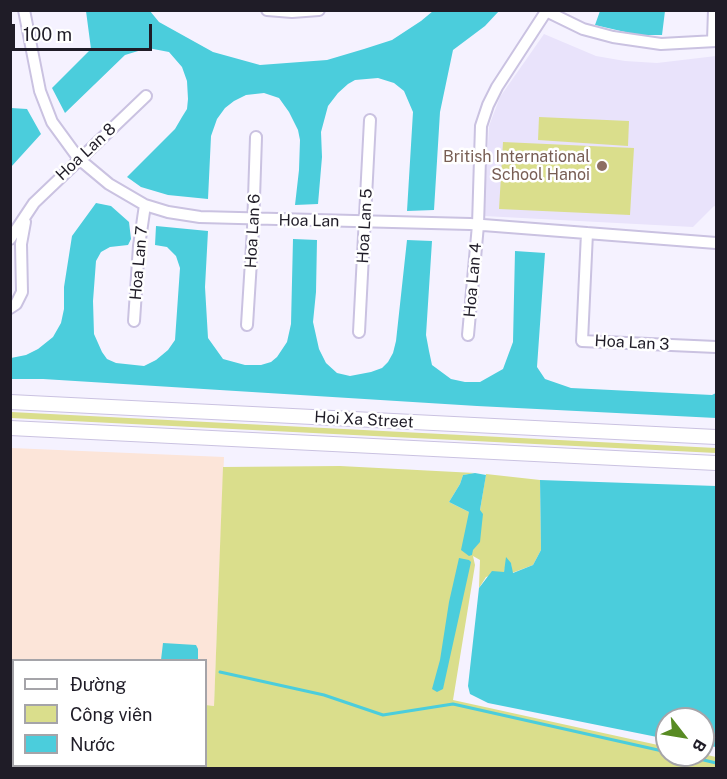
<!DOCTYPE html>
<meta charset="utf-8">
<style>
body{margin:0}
#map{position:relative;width:727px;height:779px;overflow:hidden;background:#f5f2ff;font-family:"Public Sans",sans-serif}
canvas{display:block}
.frame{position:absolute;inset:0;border:12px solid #1f1c27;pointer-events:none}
.legend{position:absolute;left:12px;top:659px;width:195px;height:108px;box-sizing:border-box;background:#fff;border:2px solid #a5a4a9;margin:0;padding:8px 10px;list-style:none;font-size:18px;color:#1f1c27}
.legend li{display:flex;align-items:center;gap:12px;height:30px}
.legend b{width:30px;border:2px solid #a5a4a9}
.north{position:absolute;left:655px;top:707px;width:60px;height:60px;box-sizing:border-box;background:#fff;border:2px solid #a5a4a9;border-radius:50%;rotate:121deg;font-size:16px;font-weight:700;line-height:24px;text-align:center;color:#1f1c27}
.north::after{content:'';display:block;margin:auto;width:21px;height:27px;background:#588b23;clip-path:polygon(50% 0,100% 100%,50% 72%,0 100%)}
.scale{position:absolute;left:12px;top:24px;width:140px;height:27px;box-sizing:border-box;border:3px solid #1f1c27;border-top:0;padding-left:8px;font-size:18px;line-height:21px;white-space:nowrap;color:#1f1c27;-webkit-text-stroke:4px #fff;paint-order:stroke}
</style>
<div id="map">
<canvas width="727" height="779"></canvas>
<div class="frame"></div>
<ul class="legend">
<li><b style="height:8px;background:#fff"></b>Đường</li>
<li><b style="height:16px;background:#dade8c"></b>Công viên</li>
<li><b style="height:16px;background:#4bcddc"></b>Nước</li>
</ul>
<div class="north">B</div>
<div class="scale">100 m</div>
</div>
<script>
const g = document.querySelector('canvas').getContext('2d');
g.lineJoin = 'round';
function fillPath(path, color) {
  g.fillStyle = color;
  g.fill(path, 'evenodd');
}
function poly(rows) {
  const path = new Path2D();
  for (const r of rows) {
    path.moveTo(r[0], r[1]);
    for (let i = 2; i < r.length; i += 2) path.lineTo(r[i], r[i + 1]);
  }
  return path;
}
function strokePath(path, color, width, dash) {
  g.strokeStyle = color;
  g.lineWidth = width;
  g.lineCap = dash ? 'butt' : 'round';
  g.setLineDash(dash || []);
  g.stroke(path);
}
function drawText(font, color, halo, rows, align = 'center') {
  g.font = font + ' "Public Sans",sans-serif';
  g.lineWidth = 5;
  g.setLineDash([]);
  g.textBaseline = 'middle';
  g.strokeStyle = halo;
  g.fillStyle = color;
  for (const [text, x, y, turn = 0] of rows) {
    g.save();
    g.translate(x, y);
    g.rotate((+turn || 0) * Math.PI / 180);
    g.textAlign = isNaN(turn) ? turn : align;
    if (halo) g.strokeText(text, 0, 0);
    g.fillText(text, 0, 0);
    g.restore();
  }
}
fillPath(poly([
 [544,34,596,56,625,61,657,63,716,56,716,207,714,206,693,227,484,216,489,126,500,97]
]), '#e9e3fb');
fillPath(poly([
 [11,448,224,457,214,706,206,705,206,660,14,660,13,694,11,694]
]), '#fce5d9');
fillPath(poly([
 [539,117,629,121,628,146,538,140],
 [503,142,634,148,630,215,499,209],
 [11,412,716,448,716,453,11,418],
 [340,466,475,473,463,475,460,484,449,502,469,512,480,510,486,474,540,480,541,550,533,565,512,573,511,563,506,563,504,572,486,577,479,588,480,560,473,556,475,565,453,700,667,747,667,755,703,754,716,757,716,768,11,768,10,694,14,694,14,766,206,766,206,705,214,706,223,467]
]), '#dade8c');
fillPath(poly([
 [86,11,150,11,159,22,213,52,260,65,327,60,364,49,392,40,421,21,433,11,499,11,485,26,453,50,440,112,434,210,407,211,413,112,404,91,394,83,378,78,355,80,348,84,338,93,328,106,321,132,322,157,318,204,295,205,299,170,300,140,298,130,289,112,279,98,264,93,246,95,234,101,225,108,217,119,211,136,208,199,168,195,141,187,127,177,175,129,182,117,187,109,188,99,187,81,182,67,169,52,148,48,125,55,65,113,52,88,91,49],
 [600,11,665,11,662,35,638,35,595,25],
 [11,108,27,109,41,134,11,167],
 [96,203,111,206,129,222,131,239,128,245,110,247,101,252,96,261,93,301,94,334,102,352,107,359,116,363,144,366,156,360,168,350,175,340,180,268,176,256,167,247,155,245,156,226,208,231,205,287,208,338,223,359,245,365,261,365,271,362,277,357,287,342,291,324,293,239,317,240,316,292,313,322,319,349,326,363,337,373,350,376,371,372,382,368,388,362,393,353,396,341,407,240,432,241,426,335,429,351,432,365,451,379,465,382,480,382,503,369,513,342,515,251,545,253,537,367,545,379,571,388,712,395,716,393,716,418,477,406,43,379,11,379,11,358,26,355,38,349,53,337,61,323,64,309,64,287,72,236],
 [475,473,486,475,480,510,483,514,482,523,480,542,473,550,472,555,469,556,461,550,469,512,449,502,460,484,463,475],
 [540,480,716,486,716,747,703,745,703,719,667,719,667,739,488,703,470,694,468,686,479,588,492,571,504,572,506,557,511,563,513,573,533,565,541,550],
 [459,558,469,560,471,562,443,689,437,692,432,689,440,660,449,602],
 [163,643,196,645,198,649,198,660,161,660]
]), '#4bcddc');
strokePath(poly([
 [220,672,324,695,383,715,453,704,667,752],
 [683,755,716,763]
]), '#4bcddc', 3);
const street = poly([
 [24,10,40,91,52,122,79,159,109,184,145,205,168,212,200,217,470,224,716,243],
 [267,10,292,12,319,10],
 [544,10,583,29,613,37,661,44,716,41],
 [713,41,714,10],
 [587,233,582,341,716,347],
 [10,239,34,203,146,96],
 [10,308,16,304,22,292,21,244,25,222],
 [134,321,139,246,145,205],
 [247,325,253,229,256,137],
 [359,332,370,120],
 [468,335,478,225,481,126,488,105,497,87,547,10]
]);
const secondary = poly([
 [10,402,716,437],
 [10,428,716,463]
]);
strokePath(street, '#cac2e1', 14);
strokePath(secondary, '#cac2e1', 16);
strokePath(street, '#fff', 10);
strokePath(secondary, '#fff', 14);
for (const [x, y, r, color] of [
 [602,166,6,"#8d6e63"]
]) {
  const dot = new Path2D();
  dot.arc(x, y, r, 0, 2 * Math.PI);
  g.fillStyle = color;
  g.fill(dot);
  strokePath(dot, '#fff', 2);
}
drawText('16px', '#1f1c27', '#fff', [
 ["Hoa Lan 8",86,152,-43],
 ["Hoa Lan",309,221,1],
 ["Hoa Lan 5",365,226,-87],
 ["Hoa Lan 6",253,231,-87],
 ["Hoa Lan 7",139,263,-85],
 ["Hoa Lan 4",473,280,-85],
 ["Hoa Lan 3",632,343,3],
 ["Hoi Xa Street",364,420,3]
]);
drawText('16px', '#785e54', '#fff', [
 ["British International",590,157],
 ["School Hanoi",590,175]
], 'right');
</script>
